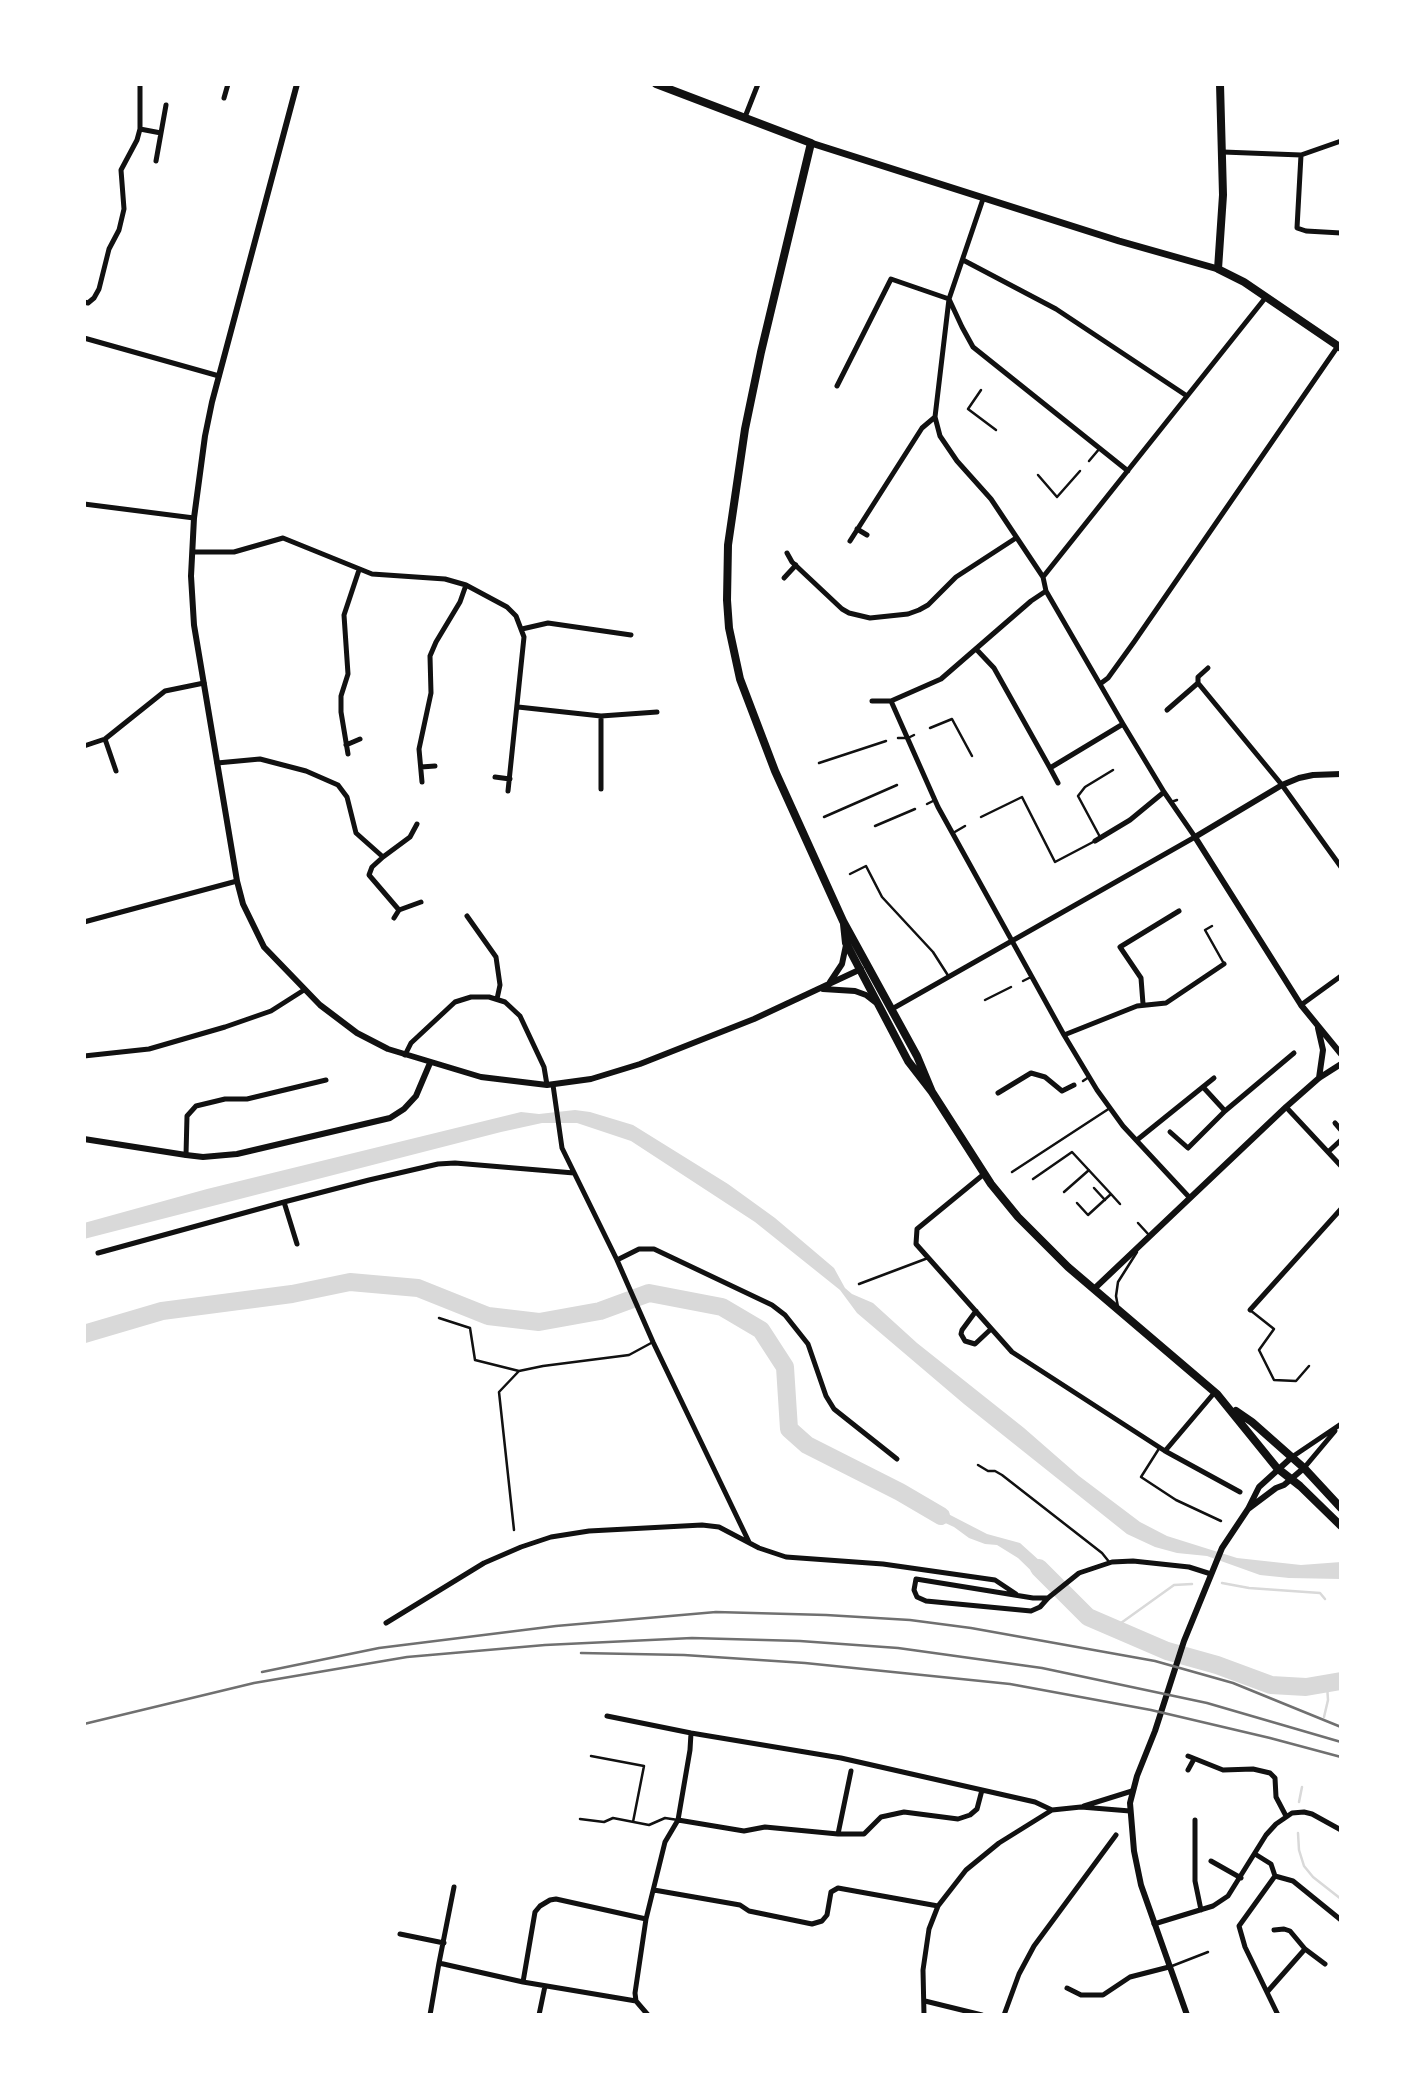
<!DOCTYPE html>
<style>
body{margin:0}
#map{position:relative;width:1425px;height:2099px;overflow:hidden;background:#fff;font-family:"Playfair Display",serif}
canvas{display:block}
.frame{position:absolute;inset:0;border:86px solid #fff;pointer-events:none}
</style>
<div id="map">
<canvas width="1425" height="2099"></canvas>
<div class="frame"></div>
</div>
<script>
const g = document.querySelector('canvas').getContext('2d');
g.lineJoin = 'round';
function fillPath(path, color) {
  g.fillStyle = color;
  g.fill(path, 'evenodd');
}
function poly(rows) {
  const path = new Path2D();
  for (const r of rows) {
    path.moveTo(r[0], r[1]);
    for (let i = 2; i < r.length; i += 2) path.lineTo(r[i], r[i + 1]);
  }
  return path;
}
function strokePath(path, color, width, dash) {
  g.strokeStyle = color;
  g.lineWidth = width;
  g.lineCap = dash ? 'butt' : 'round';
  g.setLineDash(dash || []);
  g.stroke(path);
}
fillPath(poly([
 [575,1110,590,1112,633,1125,728,1184,775,1218,834,1268,845,1288,852,1294,873,1303,917,1343,1024,1428,1079,1476,1140,1522,1167,1536,1237,1558,1301,1565,1341,1562,1341,1579,1289,1578,1260,1575,1207,1556,1177,1553,1155,1547,1127,1534,964,1404,857,1313,840,1290,755,1222,631,1141,577,1123,542,1123,501,1132,84,1239,84,1223,207,1189,521,1112,539,1114],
 [925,1502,987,1534,1020,1543,1061,1580,1050,1589,1018,1558,997,1545,985,1544,969,1538,954,1527,917,1510]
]), '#d9d9d9');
strokePath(poly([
 [1222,1583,1249,1588,1320,1593,1325,1599],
 [1114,1628,1174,1585,1192,1584],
 [1324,1717,1328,1700,1327,1685],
 [1299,1802,1302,1787],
 [1298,1833,1299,1850,1304,1866,1313,1877,1341,1899]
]), '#d9d9d9', 2.5);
strokePath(poly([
 [84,1334,162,1311,292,1294,350,1282,418,1288,488,1316,539,1322,600,1311,649,1293,722,1307,761,1330,785,1367,789,1429,807,1445,900,1492,941,1516],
 [1039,1568,1088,1617,1167,1651,1217,1665,1271,1685,1306,1687,1341,1681]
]), '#d9d9d9', 18);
strokePath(poly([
 [981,390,968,409,996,430],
 [1089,461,1100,448],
 [1038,475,1057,497,1080,471],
 [930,728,952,719,972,756],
 [898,738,908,738,914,735],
 [819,763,886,741],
 [1171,802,1177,800],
 [927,804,935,800],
 [824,817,897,785],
 [981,817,1022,797,1055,862,1095,841],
 [875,826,915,809],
 [953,833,965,826],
 [1100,837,1078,796,1085,787,1113,770],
 [850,874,866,866,882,897,933,952,949,977],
 [1212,926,1205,930,1223,962],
 [1023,981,1031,977],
 [985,1000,1011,987],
 [1083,1081,1089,1077],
 [1012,1172,1110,1108],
 [1033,1179,1072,1152,1111,1194],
 [1094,1188,1105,1200],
 [1064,1192,1089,1170],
 [1077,1203,1088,1215,1111,1194,1120,1204],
 [1138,1223,1149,1235],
 [859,1284,928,1258],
 [1118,1307,1116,1296,1118,1282,1137,1252],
 [1250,1310,1274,1329,1259,1350,1274,1380,1296,1381,1309,1366],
 [439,1318,470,1328,475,1360,519,1371],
 [1160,1447,1141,1477,1176,1500,1221,1521],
 [978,1465,988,1471,995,1471,1002,1475,1102,1553,1110,1563],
 [514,1530,499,1392,519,1371,543,1366,629,1355,653,1342],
 [591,1756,644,1766,633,1822],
 [580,1819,604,1822,613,1818,649,1825,665,1818,678,1820],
 [1172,1966,1208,1952]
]), '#111', 2.5);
strokePath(poly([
 [224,98,228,84],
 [745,117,758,84],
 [140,129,161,133],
 [1223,152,1301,155,1341,141],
 [1301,155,1297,228,1306,231,1341,233],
 [156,161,166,105],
 [963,260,1056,309,1187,396],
 [949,299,962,327,973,347,1128,471],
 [84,302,88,303,94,298,99,289,109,249,119,230,124,209,121,170,137,140,140,129,140,84],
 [84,338,219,376],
 [837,386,891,279,949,299],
 [84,504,194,518],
 [857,529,867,535],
 [850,541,922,428,935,417],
 [193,552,234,552,283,538,372,574,445,579,466,585,507,607,516,616,524,637,508,791],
 [787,553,792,562,842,609,849,613,870,618,908,614,919,610,928,605,956,577,1016,538],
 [1043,577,1266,297],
 [784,578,796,565],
 [522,629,548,623,631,635],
 [977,650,994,668,1050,768,1123,724],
 [1198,683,1198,677,1208,668],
 [1100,684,1108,678,1134,642,1338,346],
 [872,701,891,701,941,679,1031,601,1046,591],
 [891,701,938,807,1064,1035,1097,1090,1123,1126,1189,1197],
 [518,707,601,716,657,712],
 [1167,710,1198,683,1282,785,1341,867],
 [601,716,601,789],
 [105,739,116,771],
 [346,745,360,739],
 [84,746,105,739,165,691,204,683],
 [348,754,341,712,341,696,348,674,344,615,359,570],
 [217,763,260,759,306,771,338,785,347,797,356,833,383,857,372,867,369,875,399,910,394,918],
 [421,767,435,766],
 [1050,768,1058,783],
 [495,777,510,779],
 [422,782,419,749,431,693,430,656,436,642,460,602,466,585],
 [1095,841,1130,820,1164,792],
 [383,857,410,837,417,824],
 [399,910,421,902],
 [467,916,496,957,500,985,497,999],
 [84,922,237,881],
 [1143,1004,1141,978,1120,947,1179,911],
 [1301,1005,1341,976],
 [892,1009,1195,837,1164,792,1123,724,1046,591,1043,577,991,499,957,461,940,436,935,417,949,299,983,199],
 [1064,1035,1137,1006,1166,1003,1224,964],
 [405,1055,411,1043,455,1002,471,997,489,997,505,1002,520,1016,544,1067,547,1085],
 [84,1056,149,1049,225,1027,271,1011,304,990],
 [553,1085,562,1148,617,1260,653,1342,749,1542],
 [1203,1087,1225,1111],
 [998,1093,1031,1073,1045,1077,1062,1091,1074,1085],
 [1286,1107,1341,1166],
 [1335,1123,1341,1130],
 [1170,1132,1188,1148,1225,1111,1294,1053],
 [1137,1140,1214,1078],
 [1328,1152,1341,1140],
 [186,1155,187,1116,196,1106,225,1099,247,1099,326,1080],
 [984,1174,917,1229,916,1244,1012,1352,1165,1451,1240,1492],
 [297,1244,284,1202,369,1180,438,1164,455,1163,574,1173],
 [98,1253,284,1202],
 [617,1260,639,1249,654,1249,772,1305,785,1315,808,1344,826,1396,834,1409,897,1459],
 [1250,1310,1341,1209],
 [976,1311,962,1330,961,1334,965,1341,975,1344,991,1329],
 [1165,1451,1215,1392],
 [1292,1457,1341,1424],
 [1304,1468,1335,1431],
 [1048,1598,1033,1598,916,1579,914,1590,917,1597,926,1601,1031,1611,1040,1607,1048,1598,1079,1573,1112,1562,1133,1561,1189,1567,1211,1574],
 [386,1623,484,1563,521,1547,551,1537,589,1531,702,1525,719,1527,759,1548,786,1557,883,1564,995,1580,1016,1594],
 [607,1716,691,1733,841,1758,1035,1802,1052,1810],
 [1188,1756,1223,1770,1253,1769,1270,1773,1275,1778,1276,1797,1286,1816],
 [1188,1770,1194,1759],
 [1084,1806,1132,1791],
 [678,1820,744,1831,765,1827,838,1834,864,1834,881,1817,904,1812,958,1819,970,1815,977,1809,982,1790],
 [1195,1820,1195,1881,1201,1910],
 [838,1834,851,1771],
 [1255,1854,1271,1864,1275,1876,1239,1926,1245,1947,1278,2015],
 [1211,1861,1241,1878],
 [1275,1876,1293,1881,1341,1920],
 [654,1890,740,1905,749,1911,812,1924,822,1921,827,1915,831,1892,838,1888,938,1906],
 [1154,1924,1213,1906,1228,1896,1266,1835,1276,1824,1292,1813,1304,1812,1312,1814,1341,1830],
 [1274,1930,1284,1929,1290,1931,1305,1949,1325,1964],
 [400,1934,444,1943],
 [439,1963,454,1887],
 [523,1982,535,1912,540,1906,550,1900,556,1899,646,1919],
 [1067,1988,1081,1995,1103,1995,1130,1977,1169,1967],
 [1268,1991,1305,1949],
 [925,2001,982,2015],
 [430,2015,439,1963,523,1982,636,2001],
 [539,2015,545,1986],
 [648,2015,636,2001,635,1993,646,1919,665,1842,678,1820,690,1750,691,1733],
 [924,2015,923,1970,929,1929,938,1906,966,1870,999,1843,1052,1810,1081,1807,1130,1811],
 [1004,2015,1019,1974,1034,1946,1116,1835]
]), '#111', 5);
strokePath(poly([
 [297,84,212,402,205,436,194,518,191,576,194,625,237,881,243,904,264,947,320,1005,357,1033,388,1049,481,1077,547,1085,591,1079,640,1064,754,1019,861,969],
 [1341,774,1313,775,1299,778,1282,785,1195,837,1301,1005,1341,1054],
 [830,982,842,964,846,945],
 [823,989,855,991,866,995,875,1002],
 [1318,1028,1323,1050,1319,1078],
 [84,1139,186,1155,203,1157,237,1154,390,1118,404,1109,416,1096,430,1063],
 [1094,1289,1286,1107,1319,1078,1341,1064],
 [1248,1509,1276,1488,1284,1485,1304,1468],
 [1187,2015,1141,1885,1134,1851,1130,1803,1137,1776,1155,1731,1184,1641,1222,1548,1248,1509,1259,1487,1292,1457]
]), '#111', 6);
strokePath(poly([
 [811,143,1119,241,1218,269]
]), '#111', 7);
strokePath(poly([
 [656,84,811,143,761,352,745,429,728,545,727,600,729,628,740,679,775,771,843,921,917,1056,932,1092],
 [1220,84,1223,195,1218,269,1244,282,1341,348],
 [844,924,846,943,908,1061,932,1092,991,1184,1018,1217,1068,1267,1217,1394,1277,1468,1300,1486,1341,1526],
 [1236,1411,1252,1422,1304,1468,1341,1508]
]), '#111', 8);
strokePath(poly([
 [581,1653,684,1655,805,1663,1010,1684,1151,1710,1270,1738,1341,1757],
 [262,1672,379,1648,556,1626,716,1612,826,1615,910,1620,971,1628,1155,1661,1233,1683,1341,1727],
 [84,1724,254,1683,407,1657,545,1645,692,1638,800,1641,898,1648,1042,1668,1207,1703,1341,1742]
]), '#707070', 2.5);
</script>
